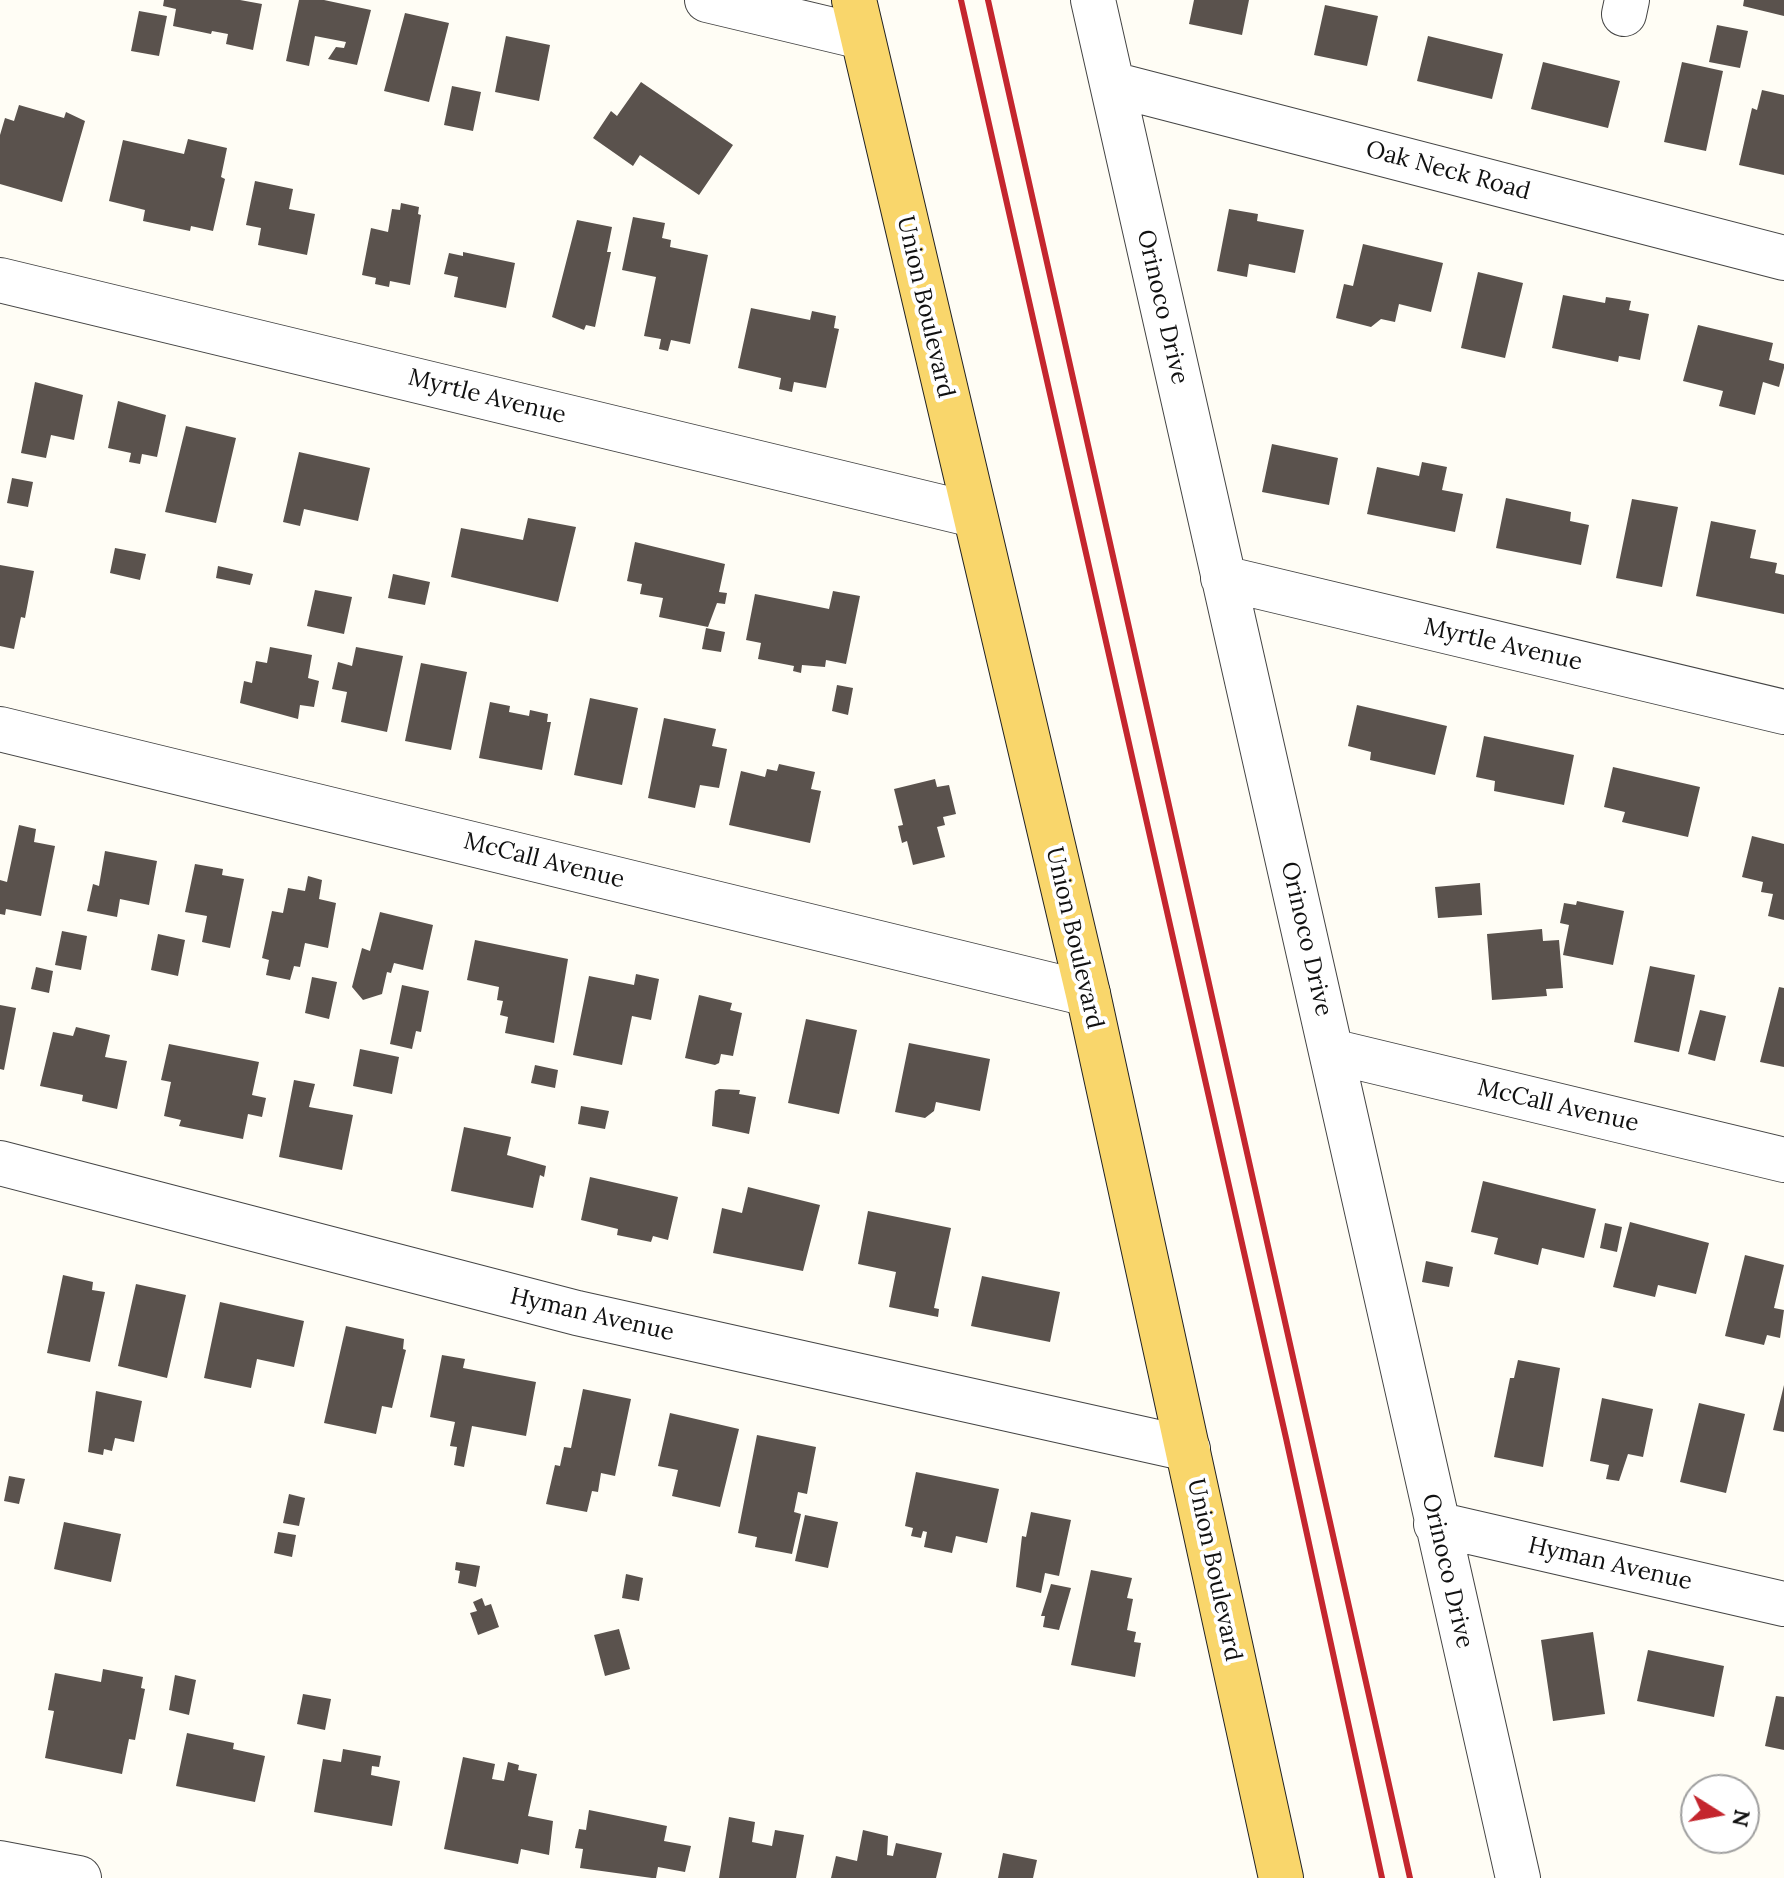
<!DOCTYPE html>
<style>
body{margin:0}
#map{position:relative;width:1784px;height:1878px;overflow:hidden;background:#fffdf5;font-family:Lora,serif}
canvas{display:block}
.north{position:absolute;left:1680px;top:1774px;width:80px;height:80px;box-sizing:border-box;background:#fff;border:2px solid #a0a0a0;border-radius:50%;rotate:101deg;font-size:22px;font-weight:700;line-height:32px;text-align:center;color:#111}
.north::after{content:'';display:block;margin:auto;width:28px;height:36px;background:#c4262e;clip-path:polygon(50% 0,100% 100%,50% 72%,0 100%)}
</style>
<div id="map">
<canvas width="1784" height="1878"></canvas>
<div class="north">N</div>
</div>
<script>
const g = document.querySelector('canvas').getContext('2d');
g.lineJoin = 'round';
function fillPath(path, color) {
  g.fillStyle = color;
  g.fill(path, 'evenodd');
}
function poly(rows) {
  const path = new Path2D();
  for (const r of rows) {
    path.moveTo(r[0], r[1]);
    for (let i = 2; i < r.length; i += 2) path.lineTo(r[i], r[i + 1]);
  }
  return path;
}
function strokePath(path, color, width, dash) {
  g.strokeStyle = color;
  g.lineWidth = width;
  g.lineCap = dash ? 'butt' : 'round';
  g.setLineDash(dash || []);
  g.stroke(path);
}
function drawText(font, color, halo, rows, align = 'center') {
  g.font = font + ' Lora,serif';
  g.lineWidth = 8;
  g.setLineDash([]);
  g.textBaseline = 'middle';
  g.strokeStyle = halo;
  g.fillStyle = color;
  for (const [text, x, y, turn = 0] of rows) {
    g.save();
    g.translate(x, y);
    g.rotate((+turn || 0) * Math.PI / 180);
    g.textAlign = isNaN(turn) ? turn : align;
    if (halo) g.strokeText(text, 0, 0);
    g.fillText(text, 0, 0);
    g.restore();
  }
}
fillPath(poly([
 [164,0,240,0,262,4,253,50,226,44,228,34,212,31,211,34,173,26,176,9,163,6],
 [299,0,324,0,371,10,357,65,328,59,336,47,344,48,346,42,315,36,309,66,286,61],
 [1194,0,1249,0,1242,35,1189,24],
 [1744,0,1784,0,1784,16,1743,6],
 [1325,5,1378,16,1367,66,1314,55],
 [139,11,167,16,159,56,131,51],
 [405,13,449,23,429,102,384,91],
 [1717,25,1748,31,1740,68,1709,62],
 [506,36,550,45,539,101,495,92],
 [1428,36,1503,54,1492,99,1417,81],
 [1543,62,1620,81,1608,128,1531,109],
 [1682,62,1723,71,1706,151,1664,142],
 [641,82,733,145,699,195,640,155,633,166,593,138,611,111,617,116],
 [452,86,481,92,473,131,444,125],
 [1762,90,1784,95,1784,175,1739,165,1752,108,1757,110],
 [19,105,64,118,66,112,85,121,62,202,0,184,0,135,5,118,14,121],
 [188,139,227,148,221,177,225,179,213,231,191,226,190,231,143,221,145,210,109,201,123,140,184,154],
 [255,181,293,189,289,209,315,214,307,255,258,245,261,228,246,225],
 [401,203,419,207,418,214,421,215,410,285,390,281,389,287,375,284,376,278,362,275,371,228,388,232,392,209,400,210],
 [1229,209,1258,214,1257,221,1304,230,1295,273,1249,264,1247,277,1217,271],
 [633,217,665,223,662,238,671,240,670,247,708,255,690,344,671,340,668,351,659,349,661,339,644,336,656,277,622,270],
 [577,220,612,227,607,252,611,252,595,327,586,325,584,330,552,317],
 [1363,244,1443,263,1431,312,1399,304,1395,322,1381,319,1371,327,1336,318,1344,284,1353,286],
 [463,252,515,263,506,308,454,297,458,277,444,274,449,253,463,256],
 [1478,272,1523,283,1505,358,1461,348],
 [1563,295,1605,303,1606,297,1631,301,1629,310,1649,314,1640,360,1619,356,1618,362,1552,348],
 [751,308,810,320,812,311,836,316,834,328,839,329,826,388,794,382,792,392,779,389,781,378,738,368],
 [1698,325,1773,343,1769,360,1784,364,1784,368,1779,387,1763,382,1755,415,1719,406,1723,391,1683,381],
 [35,382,83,395,74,440,51,435,46,458,21,453],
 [118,401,166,415,157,457,142,454,140,464,129,462,131,453,108,448],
 [186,426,236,438,216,523,165,512],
 [1272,444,1338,458,1329,505,1262,492],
 [299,452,370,468,358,521,304,509,300,526,283,522],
 [1422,462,1447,467,1442,490,1463,494,1455,532,1367,514,1377,467,1419,476],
 [12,478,33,482,28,507,7,503],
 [1506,498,1571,512,1570,521,1589,525,1581,565,1496,548],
 [1632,499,1678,507,1662,587,1616,578],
 [528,518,576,527,558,602,451,577,461,528,523,540],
 [1711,521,1756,530,1750,558,1777,563,1775,573,1784,575,1784,614,1696,596],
 [635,542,725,564,719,592,727,593,725,604,717,603,708,627,659,617,663,598,640,594,642,584,627,581],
 [115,548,146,554,140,580,110,573],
 [0,565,34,571,25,618,21,617,14,649,0,646],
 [218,566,253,574,250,585,216,578],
 [393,574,430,582,425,605,388,598],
 [315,590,352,597,344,634,307,626],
 [833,591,860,596,846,664,826,660,825,667,802,665,801,673,793,671,794,666,758,659,761,643,746,640,755,594,829,609],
 [706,628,725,632,721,652,702,649],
 [270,647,312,655,308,678,319,681,314,707,300,705,298,719,240,703,244,681,252,683,256,661,267,663],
 [356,647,403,656,387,732,341,722,347,692,332,689,338,662,352,666],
 [421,663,467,672,451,750,405,741],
 [837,685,853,688,848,715,832,711],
 [590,698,638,708,622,785,574,775],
 [490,702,510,706,509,712,529,716,530,710,548,714,547,722,551,722,542,770,479,758],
 [1357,705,1447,726,1435,775,1370,760,1371,752,1348,746],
 [664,718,716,729,712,746,727,749,719,788,700,785,695,808,648,798],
 [1484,736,1574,755,1564,805,1494,791,1495,781,1476,777],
 [779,764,815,772,811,789,821,791,810,843,729,825,741,771,765,777,767,769,777,771],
 [1613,767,1700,787,1688,837,1622,822,1625,812,1604,807],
 [935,779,937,787,949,785,956,814,943,817,945,825,937,827,945,857,913,865,907,841,902,843,898,826,903,825,894,789],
 [19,825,36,829,34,842,55,846,41,916,6,909,5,915,0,914,0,880,7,882],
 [1752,836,1784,844,1784,920,1768,916,1773,894,1761,892,1763,882,1742,877],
 [105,851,157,861,149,905,120,899,117,917,87,911,93,884,99,886],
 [195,864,223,869,222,875,244,879,230,948,202,942,207,916,185,912],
 [308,876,322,880,319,899,336,903,328,948,305,943,300,967,294,966,290,980,266,975,269,960,262,958,272,911,283,913,288,888,305,891],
 [1480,883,1482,915,1438,918,1435,887],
 [1577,901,1624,911,1613,965,1563,955,1569,925,1560,923,1564,903,1576,905],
 [380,912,433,925,423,970,394,963,391,973,387,972,382,994,363,1000,352,987,362,948,370,951],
 [1542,929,1543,941,1559,940,1563,988,1546,989,1547,996,1492,1000,1487,934],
 [62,931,87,936,81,970,55,965],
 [158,934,185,940,178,976,151,970],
 [475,940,568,959,554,1043,505,1033,508,1017,500,1015,503,1001,497,1000,499,987,467,980],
 [1650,966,1695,975,1679,1052,1634,1042],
 [36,967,53,971,49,993,31,989],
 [636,974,659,979,651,1020,632,1016,622,1065,573,1055,589,976,634,985],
 [312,977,337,982,329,1019,305,1013],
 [402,985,429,991,421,1032,416,1031,412,1049,390,1044],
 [1779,987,1784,988,1784,1067,1760,1062],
 [699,995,732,1003,730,1010,742,1013,733,1056,721,1054,719,1063,715,1065,685,1058],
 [0,1005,16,1008,4,1070,0,1069],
 [1700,1010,1726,1016,1715,1061,1688,1054],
 [806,1019,857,1030,839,1114,788,1103],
 [76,1027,110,1035,105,1057,127,1061,117,1109,82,1101,83,1095,40,1086,53,1032,73,1036],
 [909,1043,990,1059,980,1111,936,1102,934,1111,925,1118,895,1112],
 [169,1044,259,1062,252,1095,266,1098,262,1117,248,1114,243,1139,179,1126,181,1120,164,1116,171,1082,161,1080],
 [360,1049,399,1057,392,1094,353,1086],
 [535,1065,558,1070,555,1088,531,1083],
 [294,1080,315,1084,309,1107,353,1115,342,1170,279,1157],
 [719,1089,740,1090,739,1094,756,1097,749,1134,712,1126,715,1091],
 [581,1106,609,1111,605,1129,578,1124],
 [464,1127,511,1137,507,1155,546,1166,544,1177,540,1175,533,1208,451,1191],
 [590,1177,678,1197,668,1240,653,1236,651,1242,617,1235,618,1229,581,1220],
 [1483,1181,1596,1209,1584,1258,1542,1248,1538,1265,1494,1254,1498,1238,1471,1232],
 [748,1187,820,1205,803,1271,713,1253,722,1208,742,1213],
 [868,1211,951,1228,934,1308,939,1309,938,1317,889,1307,896,1272,858,1264],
 [1630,1222,1709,1243,1696,1294,1658,1285,1655,1297,1613,1287],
 [1605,1223,1622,1227,1617,1252,1600,1248],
 [1745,1255,1784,1265,1774,1308,1784,1310,1780,1338,1767,1335,1764,1345,1725,1336],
 [1426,1261,1453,1267,1449,1287,1422,1282],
 [63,1275,93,1282,92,1290,105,1292,90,1362,47,1353],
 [982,1276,1060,1292,1050,1342,971,1326],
 [136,1284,186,1295,167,1378,118,1366],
 [220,1302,304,1321,294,1367,257,1359,251,1388,204,1378],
 [346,1326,404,1339,403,1349,406,1350,392,1408,382,1406,376,1434,324,1423],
 [442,1355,465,1359,463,1368,536,1382,526,1436,472,1426,464,1467,454,1465,457,1447,450,1446,455,1422,430,1417],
 [1518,1360,1560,1368,1543,1467,1494,1457,1510,1378,1514,1378],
 [1784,1385,1784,1432,1773,1430],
 [583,1389,631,1399,615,1476,601,1473,598,1492,592,1491,587,1512,546,1504,555,1465,560,1466,564,1447,571,1448],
 [96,1391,142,1401,134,1442,115,1438,112,1451,104,1449,103,1455,88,1452],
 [1602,1398,1653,1409,1643,1457,1628,1454,1619,1481,1606,1479,1609,1465,1590,1461],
 [1699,1403,1745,1414,1726,1493,1680,1482],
 [670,1413,739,1429,720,1507,672,1496,678,1470,658,1466],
 [757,1435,816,1447,807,1494,798,1492,794,1512,801,1514,792,1554,755,1547,757,1537,738,1533],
 [916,1472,999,1489,987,1543,956,1536,952,1553,924,1547,927,1532,923,1531,921,1538,911,1536,913,1528,905,1526],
 [9,1476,25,1479,19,1504,4,1501],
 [289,1494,305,1498,299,1526,283,1523],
 [1031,1512,1071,1520,1059,1576,1045,1573,1041,1593,1016,1587,1022,1536,1026,1537],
 [805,1515,838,1522,828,1568,795,1561],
 [64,1522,121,1534,111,1582,54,1569],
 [278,1532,296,1535,292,1557,274,1553],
 [456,1562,480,1566,476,1587,458,1583,460,1571,455,1570],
 [1091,1570,1132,1578,1127,1598,1133,1599,1127,1630,1136,1632,1134,1642,1141,1643,1135,1677,1071,1665],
 [626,1574,643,1578,639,1601,622,1598],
 [1051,1584,1071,1588,1059,1630,1043,1627,1045,1616,1041,1616],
 [482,1598,485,1606,491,1604,499,1627,478,1635,470,1613,477,1611,473,1602],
 [619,1629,630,1669,605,1676,594,1635],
 [1593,1632,1605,1714,1553,1721,1541,1640],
 [1648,1650,1724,1666,1714,1717,1637,1701],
 [103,1669,143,1677,141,1688,145,1689,135,1740,129,1739,122,1774,45,1758,54,1711,48,1710,55,1673,101,1682],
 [175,1675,196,1680,189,1715,169,1710],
 [303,1694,331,1699,325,1730,297,1724],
 [1776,1696,1784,1697,1784,1750,1765,1746],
 [187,1733,234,1743,233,1749,265,1756,255,1802,176,1786],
 [343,1749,381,1756,379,1767,372,1766,371,1775,400,1781,392,1826,314,1812,323,1759,341,1762],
 [463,1757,495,1764,492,1779,504,1781,508,1762,519,1765,518,1770,537,1774,528,1816,553,1821,549,1855,521,1849,518,1864,444,1849],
 [1686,1799,1696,1801,1696,1822,1682,1819],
 [589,1810,667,1826,664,1841,691,1846,685,1872,658,1867,656,1878,652,1878,580,1868,583,1849,575,1848,579,1829,586,1830],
 [729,1817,755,1822,752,1842,772,1846,775,1830,804,1835,796,1878,719,1878],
 [863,1830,888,1836,887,1855,893,1856,896,1843,942,1853,936,1878,831,1878,836,1856,857,1861],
 [1003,1853,1037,1860,1033,1878,998,1878]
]), '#5a524d');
const minor = poly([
 [707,0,862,37],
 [1093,0,1518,1878],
 [1624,14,1627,0],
 [1112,84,1784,258],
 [0,280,974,515],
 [1223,578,1784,712],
 [0,729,1088,994],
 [1331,1051,1784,1160],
 [0,1163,577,1313,1188,1449],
 [1436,1524,1784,1604],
 [0,1863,79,1878]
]);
const major = poly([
 [854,0,1088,994,1281,1878]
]);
strokePath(minor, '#444', 46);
strokePath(major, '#222', 46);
strokePath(minor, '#fff', 44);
strokePath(major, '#f9d66b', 44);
strokePath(poly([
 [961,0,1286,1438,1382,1878],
 [988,0,1410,1878]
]), '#c4262e', 6);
drawText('24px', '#111', '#fff', [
 ["Oak Neck Road",1448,171,15],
 ["Union Boulevard",925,307,77],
 ["Orinoco Drive",1162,307,77],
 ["Myrtle Avenue",487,397,14],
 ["Myrtle Avenue",1503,645,13],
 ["McCall Avenue",544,861,14],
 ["Union Boulevard",1074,938,77],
 ["Orinoco Drive",1306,939,77],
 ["McCall Avenue",1558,1106,13],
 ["Hyman Avenue",592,1315,13],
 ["Hyman Avenue",1610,1564,13],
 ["Union Boulevard",1214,1570,78],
 ["Orinoco Drive",1447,1571,77]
]);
</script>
